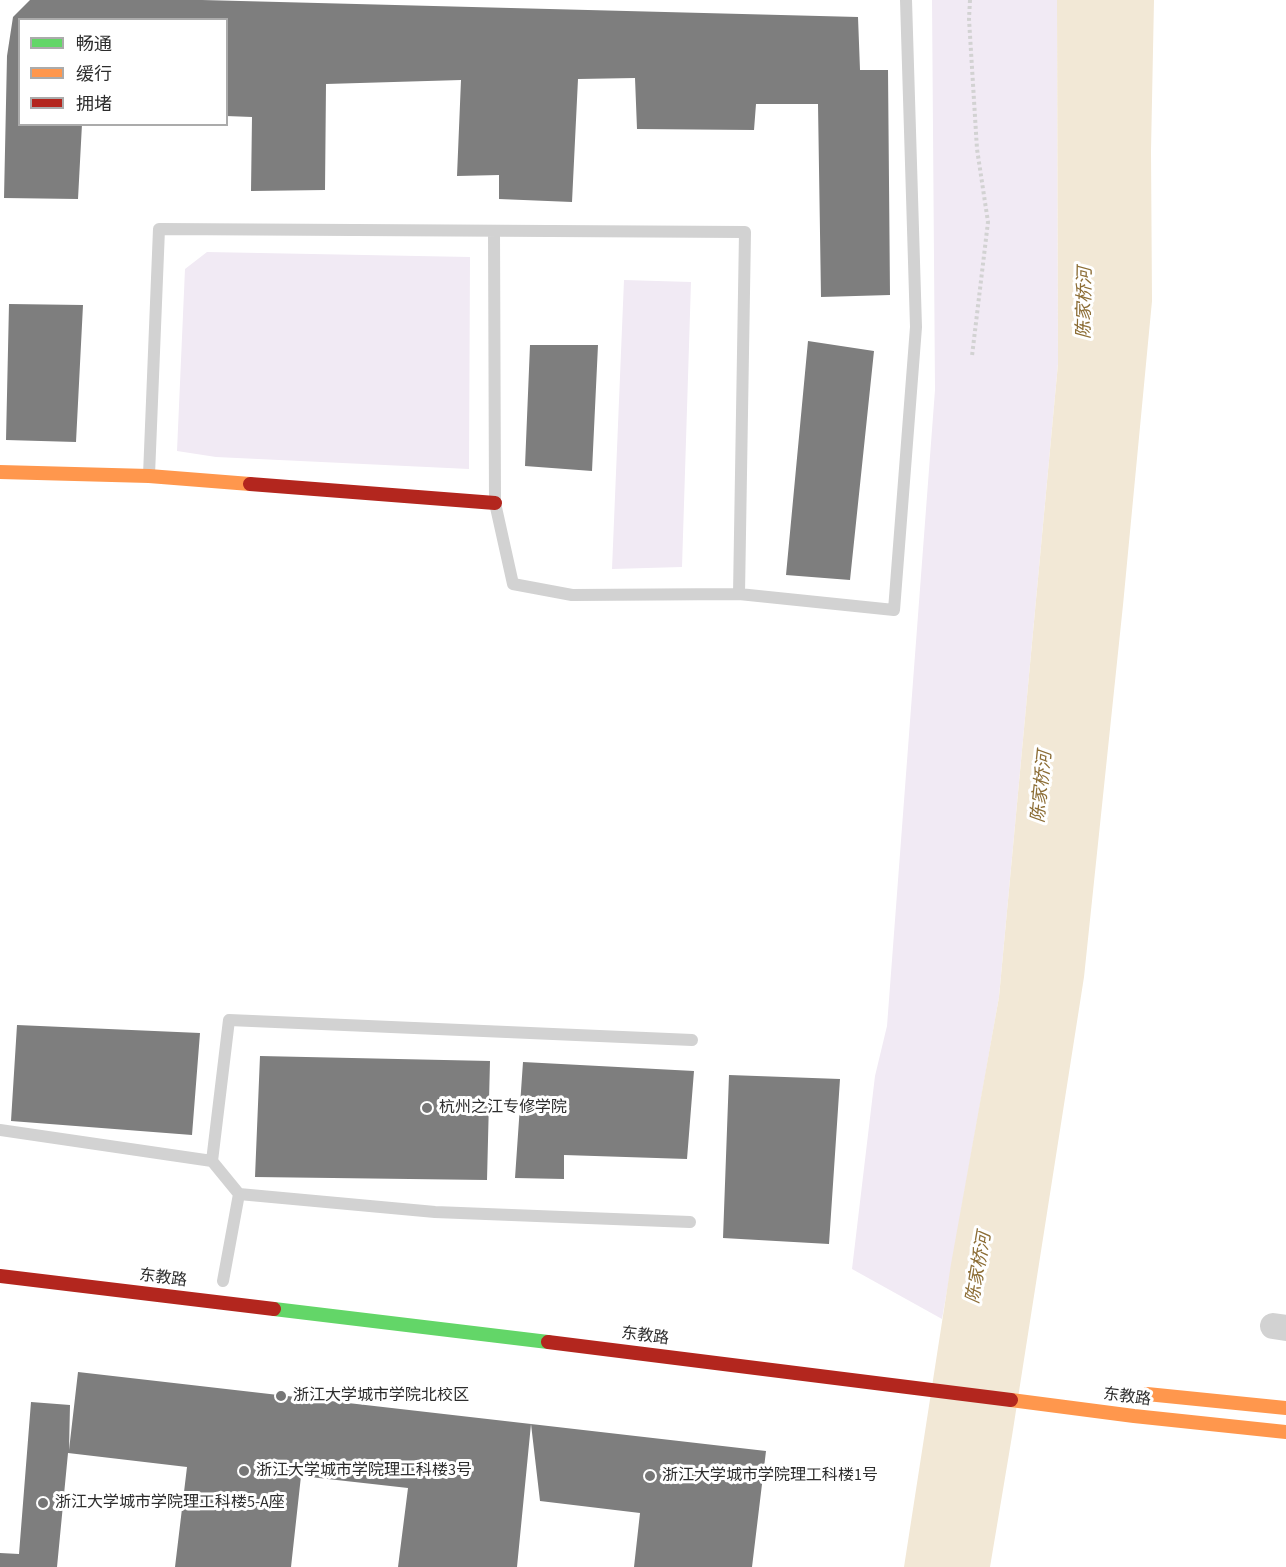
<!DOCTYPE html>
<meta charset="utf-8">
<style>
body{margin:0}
#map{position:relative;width:1286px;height:1567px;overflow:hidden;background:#fff;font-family:"Source Sans 3","Noto Sans SC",sans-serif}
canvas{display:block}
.legend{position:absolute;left:18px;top:18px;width:210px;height:108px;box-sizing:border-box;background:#fff;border:2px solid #ababab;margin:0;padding:8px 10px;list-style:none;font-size:18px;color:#2d2d2d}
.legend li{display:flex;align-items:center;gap:12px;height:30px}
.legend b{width:30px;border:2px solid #ababab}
</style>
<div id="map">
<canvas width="1286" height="1567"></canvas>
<ul class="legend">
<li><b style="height:8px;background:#63d668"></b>畅通</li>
<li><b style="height:8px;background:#ff974d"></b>缓行</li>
<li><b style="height:8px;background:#b3261e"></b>拥堵</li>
</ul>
</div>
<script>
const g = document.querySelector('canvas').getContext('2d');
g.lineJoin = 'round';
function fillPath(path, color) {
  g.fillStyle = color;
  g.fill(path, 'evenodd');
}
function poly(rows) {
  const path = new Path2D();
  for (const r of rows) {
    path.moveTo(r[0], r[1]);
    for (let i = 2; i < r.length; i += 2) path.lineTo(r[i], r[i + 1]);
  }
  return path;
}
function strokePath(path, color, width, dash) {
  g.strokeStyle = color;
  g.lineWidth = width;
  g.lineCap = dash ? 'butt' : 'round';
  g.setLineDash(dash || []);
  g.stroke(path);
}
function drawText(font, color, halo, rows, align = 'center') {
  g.font = font + ' "Source Sans 3","Noto Sans SC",sans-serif';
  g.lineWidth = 6;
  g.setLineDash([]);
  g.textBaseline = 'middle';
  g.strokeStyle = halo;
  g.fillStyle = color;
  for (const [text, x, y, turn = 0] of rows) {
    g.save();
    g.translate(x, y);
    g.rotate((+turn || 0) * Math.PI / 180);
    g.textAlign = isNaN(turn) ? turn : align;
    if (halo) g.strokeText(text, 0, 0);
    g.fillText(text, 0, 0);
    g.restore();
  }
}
fillPath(poly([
 [932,0,1057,0,1058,364,999,997,942,1319,852,1269,875,1076,887,1026,935,390],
 [207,252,470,257,469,469,216,457,177,451,185,269],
 [624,280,691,282,682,567,612,569]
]), '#f1eaf4');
fillPath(poly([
 [1057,0,1154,0,1151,151,1152,301,1123,605,1084,977,1012,1436,990,1567,904,1567,951,1264,999,997,1058,364]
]), '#f2e8d6');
fillPath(poly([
 [30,0,202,0,858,17,860,70,888,70,890,295,821,297,818,104,756,104,754,130,637,129,635,78,578,79,572,202,499,199,499,175,457,176,461,80,326,84,325,190,251,191,252,117,226,116,226,20,20,20,20,124,82,124,78,199,4,198,7,56,13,17],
 [9,304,83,305,76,442,6,440],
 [808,341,874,351,850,580,786,575],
 [530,345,598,345,592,471,525,466],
 [17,1025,200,1033,192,1135,11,1121],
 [260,1056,490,1061,487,1180,255,1177],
 [523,1062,694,1071,687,1159,564,1155,564,1179,515,1178],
 [729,1075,840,1079,829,1244,723,1238],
 [78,1372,531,1424,517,1567,398,1567,408,1488,301,1476,291,1567,175,1567,187,1467,68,1453,57,1567,0,1567,0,1553,19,1554,31,1402,70,1405,69,1450],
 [531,1424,766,1451,752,1567,634,1567,640,1513,540,1501]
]), '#7e7e7e');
strokePath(poly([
 [970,0,969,19,977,149,988,222,972,356]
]), '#d2d2d2', 4, [3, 3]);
strokePath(poly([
 [149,475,159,229,745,232,739,594,572,595,513,584,495,503,494,231],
 [739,594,894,610,916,327,906,0],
 [0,1130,212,1161],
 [239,1194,212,1161,229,1020,692,1040],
 [223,1281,239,1194,435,1212,690,1222]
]), '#d2d2d2', 12);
strokePath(poly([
 [1273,1326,1286,1328]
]), '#d2d2d2', 26);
strokePath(poly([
 [274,1309,548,1342]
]), '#63d668', 14);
strokePath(poly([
 [0,472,149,476,250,484],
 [1147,1394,1286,1408],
 [1011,1400,1134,1416,1286,1432]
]), '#ff974d', 14);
strokePath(poly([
 [250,484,495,503],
 [0,1276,274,1309],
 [548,1342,1011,1400]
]), '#b3261e', 14);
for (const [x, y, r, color] of [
 [427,1108,6,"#767676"],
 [281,1396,6,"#767676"],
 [244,1471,6,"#767676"],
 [650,1476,6,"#767676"],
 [43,1503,6,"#767676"]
]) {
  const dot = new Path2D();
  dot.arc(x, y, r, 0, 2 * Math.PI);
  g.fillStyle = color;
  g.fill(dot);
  strokePath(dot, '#fff', 2);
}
drawText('16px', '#2d2d2d', '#fff', [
 ["杭州之江专修学院",439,1108],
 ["浙江大学城市学院北校区",293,1396],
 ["浙江大学城市学院理工科楼3号",256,1471],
 ["浙江大学城市学院理工科楼1号",662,1476],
 ["浙江大学城市学院理工科楼5-A座",55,1503]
], 'left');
drawText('16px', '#2d2d2d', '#fff', [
 ["东教路",163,1279,7],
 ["东教路",645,1337,7],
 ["东教路",1127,1398,7]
]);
drawText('italic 18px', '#8c6d35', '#fff', [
 ["陈家桥河",1086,303,-89],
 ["陈家桥河",1043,787,-84],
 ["陈家桥河",980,1268,-80]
]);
</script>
